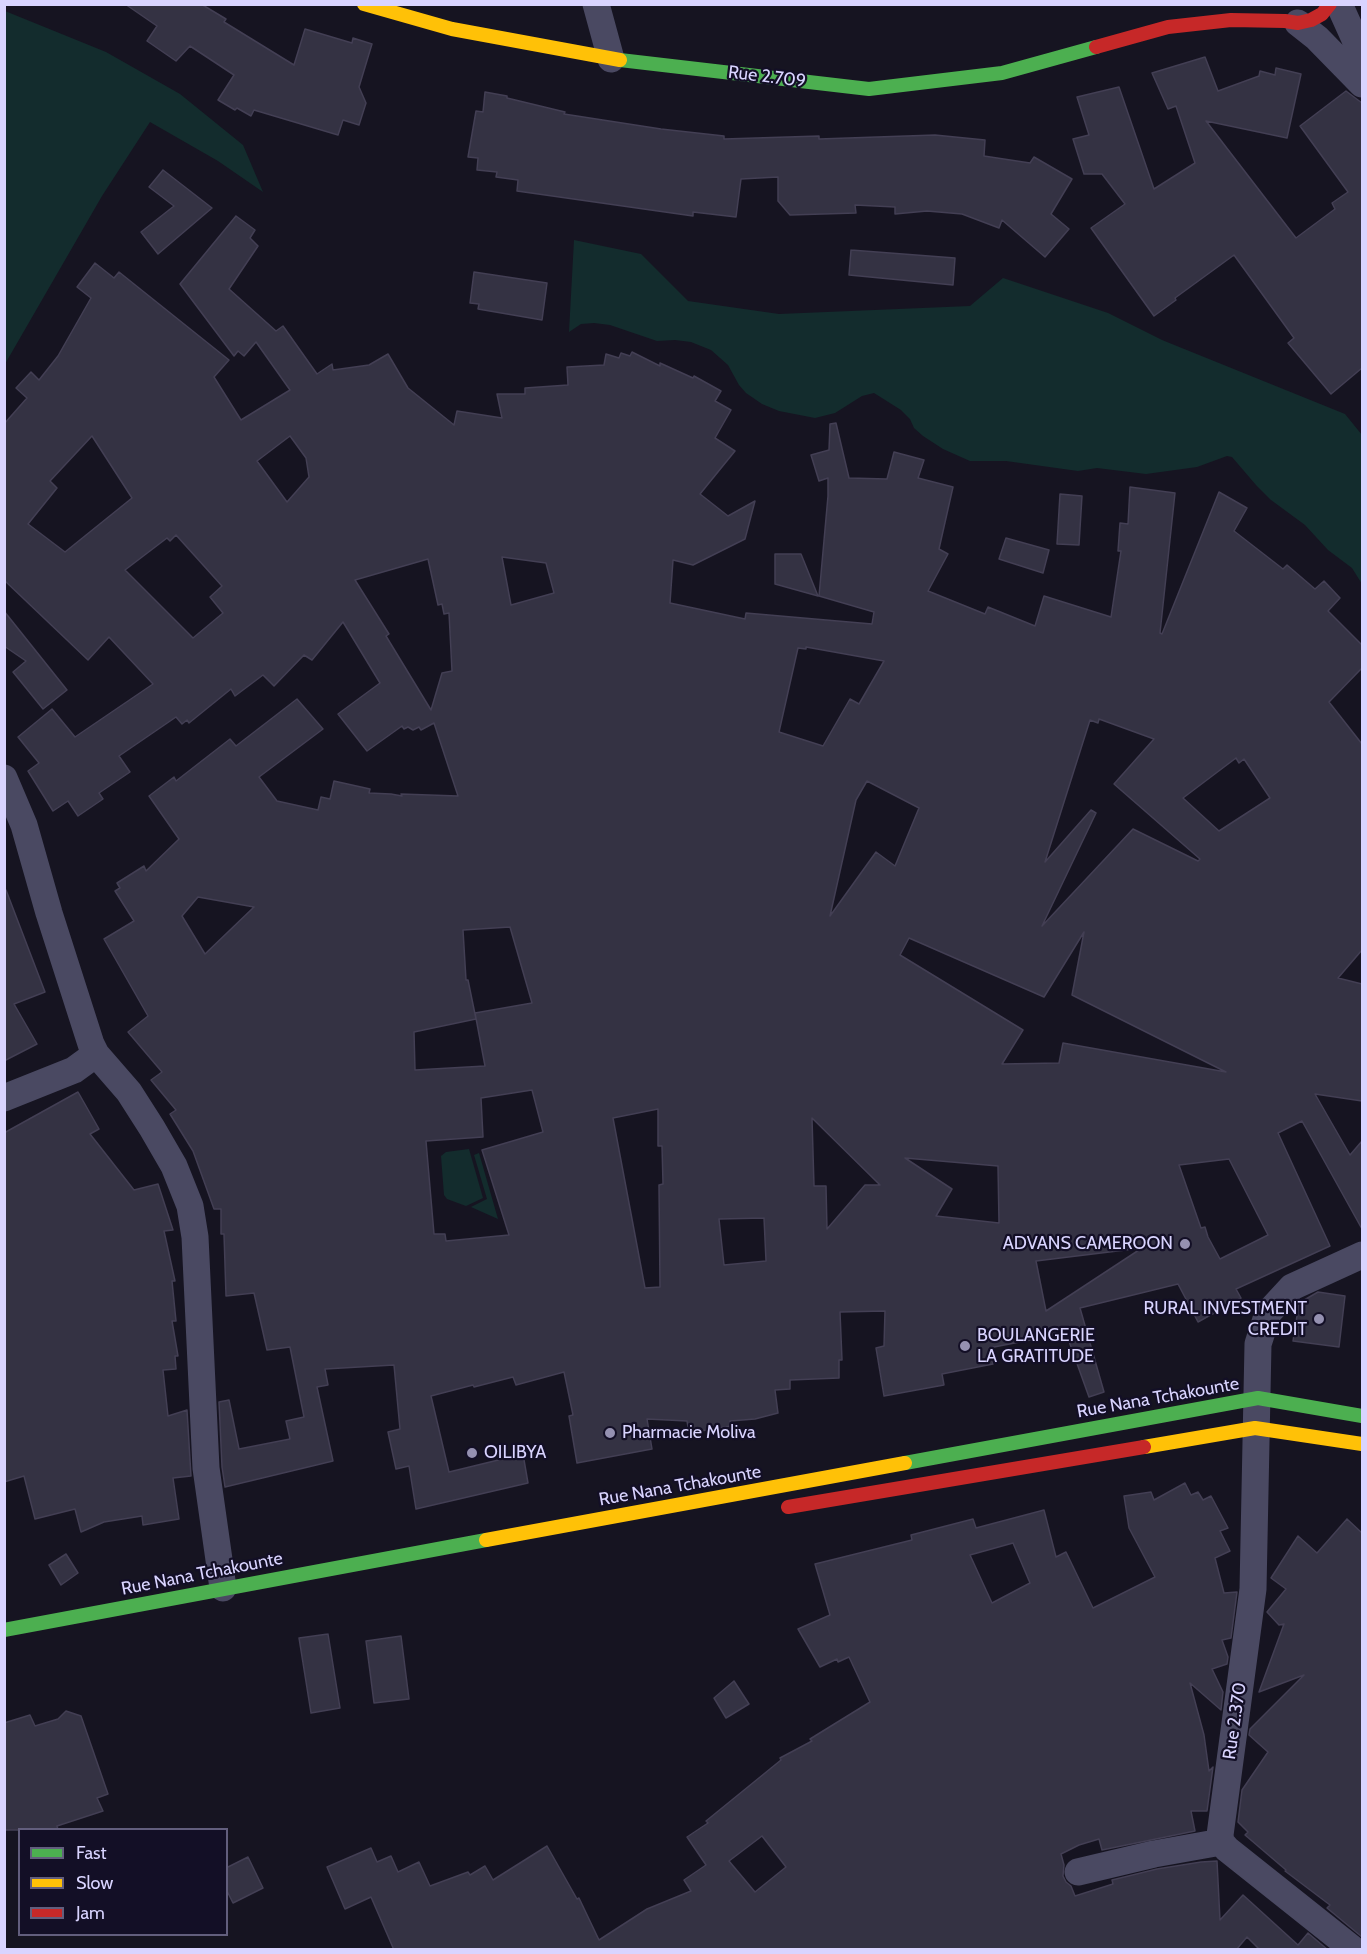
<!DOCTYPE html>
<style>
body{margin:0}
#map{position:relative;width:1367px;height:1954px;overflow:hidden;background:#161421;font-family:Cabin,sans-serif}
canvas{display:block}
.frame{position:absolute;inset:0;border:6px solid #d9d4ff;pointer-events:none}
.legend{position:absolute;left:18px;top:1828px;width:210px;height:108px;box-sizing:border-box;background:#130f26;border:2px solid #625e7d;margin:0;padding:8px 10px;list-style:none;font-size:18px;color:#d9d4ff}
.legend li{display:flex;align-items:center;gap:12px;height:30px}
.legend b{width:30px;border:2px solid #625e7d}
</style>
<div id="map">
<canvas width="1367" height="1954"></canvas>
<div class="frame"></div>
<ul class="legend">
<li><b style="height:8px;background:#4caf50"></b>Fast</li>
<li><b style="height:8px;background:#ffc107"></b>Slow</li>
<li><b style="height:8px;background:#c62828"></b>Jam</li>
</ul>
</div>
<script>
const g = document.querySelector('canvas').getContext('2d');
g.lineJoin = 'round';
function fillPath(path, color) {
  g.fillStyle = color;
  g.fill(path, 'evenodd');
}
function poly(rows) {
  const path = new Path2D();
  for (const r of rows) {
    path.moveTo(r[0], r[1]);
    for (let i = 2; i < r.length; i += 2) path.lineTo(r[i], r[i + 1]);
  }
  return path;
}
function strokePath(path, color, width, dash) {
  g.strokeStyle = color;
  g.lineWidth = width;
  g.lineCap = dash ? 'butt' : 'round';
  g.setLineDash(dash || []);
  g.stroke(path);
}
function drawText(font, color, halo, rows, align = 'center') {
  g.font = font + ' Cabin,sans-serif';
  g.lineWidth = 4.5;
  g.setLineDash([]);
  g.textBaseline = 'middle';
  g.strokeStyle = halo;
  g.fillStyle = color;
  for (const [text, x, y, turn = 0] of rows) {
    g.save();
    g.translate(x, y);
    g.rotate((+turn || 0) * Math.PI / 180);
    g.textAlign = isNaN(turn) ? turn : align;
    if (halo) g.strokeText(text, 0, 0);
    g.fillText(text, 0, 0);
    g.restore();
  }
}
fillPath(poly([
 [5,11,106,52,180,94,243,145,263,192,218,161,150,122,102,196,5,364],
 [574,240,641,254,688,301,779,314,970,306,1003,278,1108,313,1162,340,1345,414,1362,435,1362,584,1352,568,1328,550,1305,525,1271,500,1256,485,1232,457,1227,456,1197,467,1146,474,1097,468,1078,471,1006,461,970,461,943,449,923,436,914,428,910,419,901,410,874,393,862,396,835,413,815,418,779,411,762,404,746,393,739,385,728,365,711,350,691,342,675,340,657,341,610,325,594,323,581,324,569,332],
 [469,1149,483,1198,466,1206,447,1199,444,1195,441,1156,446,1152],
 [479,1153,498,1219,471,1207,487,1199,474,1155]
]), '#132c2d');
const building = poly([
 [125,4,201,4,226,19,224,22,294,65,305,29,352,43,353,38,372,44,359,87,366,103,359,125,343,120,338,135,254,110,251,116,237,108,235,110,218,100,234,75,190,46,176,61,147,41,157,26,125,4],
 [1205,57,1218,91,1259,76,1260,71,1275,75,1276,68,1301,74,1287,138,1206,121,1296,238,1335,209,1332,203,1348,192,1300,126,1346,91,1362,103,1362,368,1331,394,1288,343,1294,338,1234,255,1175,298,1176,300,1154,316,1091,228,1125,204,1102,174,1084,174,1073,139,1089,135,1077,97,1119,87,1154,189,1195,163,1176,106,1168,109,1152,73,1205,57],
 [485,92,507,96,507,98,565,112,564,114,661,129,724,136,724,139,819,136,819,139,935,135,985,140,984,156,1030,163,1034,157,1072,179,1051,214,1069,229,1045,257,1002,220,999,228,962,214,927,211,895,214,895,207,855,205,856,213,790,215,778,201,778,177,741,179,736,217,693,212,693,216,517,191,518,180,496,177,497,172,477,170,478,158,468,157,476,111,483,112,485,92],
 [163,170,212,208,158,254,141,232,174,206,149,187,163,170],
 [236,216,255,230,250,238,258,246,229,289,276,331,283,326,317,374,332,364,333,370,369,365,388,354,408,388,454,425,457,411,502,418,497,394,525,394,525,388,568,385,567,367,604,365,606,354,619,358,621,353,630,356,632,352,660,366,660,363,693,378,694,376,721,391,715,401,731,410,715,438,735,451,700,494,728,516,755,501,745,539,693,565,673,560,670,603,745,619,746,613,872,624,874,612,819,596,828,496,828,478,819,481,811,455,829,450,830,424,836,423,849,478,887,479,894,452,924,460,918,478,953,487,939,549,948,554,928,591,985,614,988,607,1035,626,1044,596,1111,617,1121,551,1118,551,1120,523,1128,524,1130,487,1175,493,1160,633,1162,634,1219,492,1247,508,1234,531,1283,569,1287,565,1315,589,1324,581,1340,598,1328,611,1362,645,1362,668,1329,702,1362,744,1362,950,1338,978,1362,984,1362,1101,1315,1094,1350,1155,1362,1141,1362,1229,1302,1121,1278,1133,1330,1246,1236,1289,1241,1298,1198,1322,1178,1284,1080,1308,1104,1392,1089,1397,1066,1333,989,1348,993,1364,942,1374,944,1385,884,1396,876,1348,884,1346,885,1311,840,1312,842,1360,839,1360,839,1378,790,1380,790,1389,775,1390,778,1413,755,1419,730,1421,731,1426,689,1433,687,1421,647,1419,652,1449,577,1463,569,1416,573,1415,564,1372,516,1385,513,1377,474,1387,473,1385,431,1396,449,1472,523,1454,528,1483,416,1509,409,1466,396,1469,388,1432,400,1429,394,1365,325,1369,328,1385,317,1387,333,1461,225,1487,222,1467,219,1402,229,1400,239,1449,290,1439,286,1421,304,1417,290,1347,267,1350,254,1293,226,1296,224,1234,221,1234,221,1209,214,1209,193,1151,170,1114,176,1110,151,1080,162,1072,128,1032,148,1016,104,939,134,921,115,891,120,888,117,883,144,866,146,871,179,839,149,796,174,777,176,781,230,739,236,746,297,699,323,729,259,777,277,801,318,810,321,797,330,799,334,781,370,789,369,793,391,794,402,796,401,794,458,796,434,723,421,730,419,727,413,730,408,727,404,729,402,726,367,751,338,714,380,683,343,622,312,660,304,655,274,686,263,675,235,696,231,689,189,723,187,720,182,724,176,717,119,756,130,772,99,793,103,799,78,816,68,801,53,811,28,771,39,763,18,737,52,709,75,737,153,684,109,637,88,660,4,580,4,424,27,398,16,388,31,372,39,380,58,356,91,298,77,287,95,263,114,278,119,272,229,360,214,377,241,420,290,390,256,342,244,356,238,351,234,356,180,284,236,216],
 [92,436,132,498,65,552,28,524,57,488,50,481,92,436],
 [290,436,306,458,309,477,287,502,257,461,290,436],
 [176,535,222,586,210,597,223,613,193,638,125,570,167,538,170,541,176,535],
 [502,557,546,563,554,593,511,605,502,557],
 [428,559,438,605,442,604,444,614,449,613,452,671,442,673,431,710,386,636,389,634,355,580,428,559],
 [806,647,884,661,859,704,850,699,823,746,779,732,798,648,806,649,806,647],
 [1099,719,1154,739,1114,784,1200,859,1198,861,1133,829,1042,926,1096,813,1091,810,1045,862,1090,720,1098,723,1099,719],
 [1236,758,1239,763,1244,759,1270,798,1219,831,1183,798,1236,758],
 [867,781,919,808,895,866,876,852,830,916,856,800,867,781],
 [198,897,254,907,205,954,182,916,198,897],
 [510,927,532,1003,475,1013,485,1066,415,1070,414,1032,476,1019,468,980,466,980,463,930,510,927],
 [1084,932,1072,995,1226,1072,1063,1043,1059,1063,1002,1064,1023,1030,900,955,909,938,1044,997,1084,932],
 [532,1090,543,1132,482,1150,509,1235,446,1241,445,1234,434,1234,426,1141,483,1137,481,1098,532,1090],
 [658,1109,658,1146,662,1146,663,1184,659,1185,660,1287,645,1288,613,1118,658,1109],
 [812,1118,880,1185,865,1185,827,1229,826,1186,814,1186,812,1118],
 [905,1158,998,1166,999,1223,936,1216,952,1189,905,1158],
 [1229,1159,1268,1235,1220,1259,1208,1237,1205,1227,1201,1228,1179,1165,1229,1159],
 [764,1218,766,1261,724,1265,719,1219,764,1218],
 [1142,1248,1075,1292,1046,1311,1036,1261,1142,1248],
 [851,250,955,258,953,285,849,275,851,250],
 [474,272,547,283,542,320,478,309,479,304,470,303,474,272],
 [1060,494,1082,496,1079,545,1057,544,1060,494],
 [1006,538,1049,550,1043,573,999,559,1006,538],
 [775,554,801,554,818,596,775,584,775,554],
 [4,611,67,690,43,709,13,672,26,661,4,646,4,611],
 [4,890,6,890,45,992,14,1004,37,1044,4,1061,4,890],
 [78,1092,99,1129,90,1134,134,1190,158,1184,173,1230,164,1231,175,1281,172,1281,176,1321,172,1321,178,1356,175,1356,176,1369,163,1370,168,1416,187,1410,191,1476,173,1478,179,1519,143,1525,142,1516,104,1522,81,1532,75,1509,35,1519,24,1476,4,1482,4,1133,78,1092],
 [1318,1292,1345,1296,1339,1347,1293,1341,1299,1303,1318,1292],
 [1185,1483,1191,1495,1198,1492,1203,1500,1211,1496,1228,1528,1220,1531,1230,1551,1215,1558,1224,1593,1237,1592,1231,1638,1222,1640,1228,1657,1227,1664,1212,1669,1223,1692,1221,1710,1190,1683,1204,1735,1209,1771,1213,1767,1207,1811,1191,1811,1195,1831,1102,1850,1099,1839,1079,1845,1061,1854,1064,1865,1063,1876,1066,1882,1071,1886,1075,1896,1113,1884,1112,1880,1157,1869,1201,1862,1217,1861,1220,1920,1243,1895,1298,1945,1308,1933,1328,1950,1260,1950,1247,1937,1236,1950,394,1950,371,1897,345,1909,327,1867,371,1848,377,1862,391,1856,398,1872,419,1862,430,1886,468,1872,470,1875,485,1866,493,1880,547,1846,577,1899,579,1898,599,1940,647,1909,691,1891,684,1880,706,1865,687,1837,708,1823,706,1821,781,1760,780,1758,812,1741,810,1739,870,1702,849,1657,838,1662,837,1659,820,1667,798,1629,830,1615,815,1564,912,1540,911,1535,973,1519,976,1528,1044,1510,1056,1557,1066,1552,1093,1608,1155,1577,1129,1528,1124,1496,1151,1492,1154,1500,1185,1483],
 [1013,1543,1030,1583,992,1603,970,1555,1013,1543],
 [762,1836,786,1867,755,1892,729,1861,762,1836],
 [1347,1519,1362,1533,1362,1937,1327,1908,1330,1905,1285,1871,1286,1870,1245,1835,1248,1832,1238,1822,1242,1790,1268,1752,1249,1735,1250,1729,1304,1675,1259,1692,1284,1624,1279,1625,1267,1612,1286,1589,1271,1578,1298,1536,1317,1553,1347,1519],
 [66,1554,78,1573,61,1585,49,1565,66,1554],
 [328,1634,340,1708,311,1713,299,1638,328,1634],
 [401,1636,409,1699,374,1703,366,1641,401,1636],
 [734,1681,749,1704,726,1718,714,1698,734,1681],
 [66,1711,81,1716,108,1794,97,1798,103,1811,57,1826,58,1830,4,1830,4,1723,30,1715,35,1726,58,1719,66,1711],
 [248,1857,263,1888,233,1903,226,1889,226,1868,248,1857]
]);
fillPath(building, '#343243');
strokePath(building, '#433f54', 1.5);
strokePath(poly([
 [596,4,611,59],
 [1339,4,1362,55],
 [1298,23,1317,38,1362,84],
 [4,778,24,825,49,913,91,1044,96,1054,129,1092,152,1128,174,1166,190,1206,195,1237,206,1468,223,1588],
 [4,1098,74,1070,96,1054],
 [1078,1872,1154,1854,1221,1842],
 [1354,1950,1227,1849,1221,1842,1220,1835,1253,1589,1258,1344,1268,1313,1292,1287,1362,1255]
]), '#4a4962', 27);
strokePath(poly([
 [620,60,869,89,1002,73,1096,47],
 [905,1463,1258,1398,1362,1416],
 [4,1630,486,1540]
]), '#4caf50', 14);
strokePath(poly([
 [364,4,452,29,620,60],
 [1144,1447,1255,1428,1362,1444],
 [486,1540,905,1463]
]), '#ffc107', 14);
strokePath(poly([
 [1096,47,1168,27,1231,20,1285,21,1298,23,1311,20,1322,14,1330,4],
 [788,1507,1144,1447]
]), '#c62828', 14);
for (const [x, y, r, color] of [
 [1185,1244,6,"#9591b1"],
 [1319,1319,6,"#9591b1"],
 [965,1346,6,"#9591b1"],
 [610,1433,6,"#9591b1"],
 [472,1453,6,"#9591b1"]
]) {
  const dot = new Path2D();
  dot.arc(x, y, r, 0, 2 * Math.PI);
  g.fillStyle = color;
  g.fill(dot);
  strokePath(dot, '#130f26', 2);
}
drawText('18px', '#d9d4ff', '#130f26', [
 ["Rue 2.709",767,77,7],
 ["Rue Nana Tchakounte",1158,1398,-10],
 ["Rue Nana Tchakounte",680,1486,-10],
 ["Rue Nana Tchakounte",202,1574,-11],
 ["Rue 2.370",1235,1721,-82]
]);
drawText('18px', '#d9d4ff', '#130f26', [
 ["ADVANS CAMEROON",1173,1244,"right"],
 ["RURAL INVESTMENT",1307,1309,"right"],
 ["CREDIT",1307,1330,"right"],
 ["BOULANGERIE",977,1336],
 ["LA GRATITUDE",977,1357],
 ["Pharmacie Moliva",622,1433],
 ["OILIBYA",484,1453]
], 'left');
</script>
